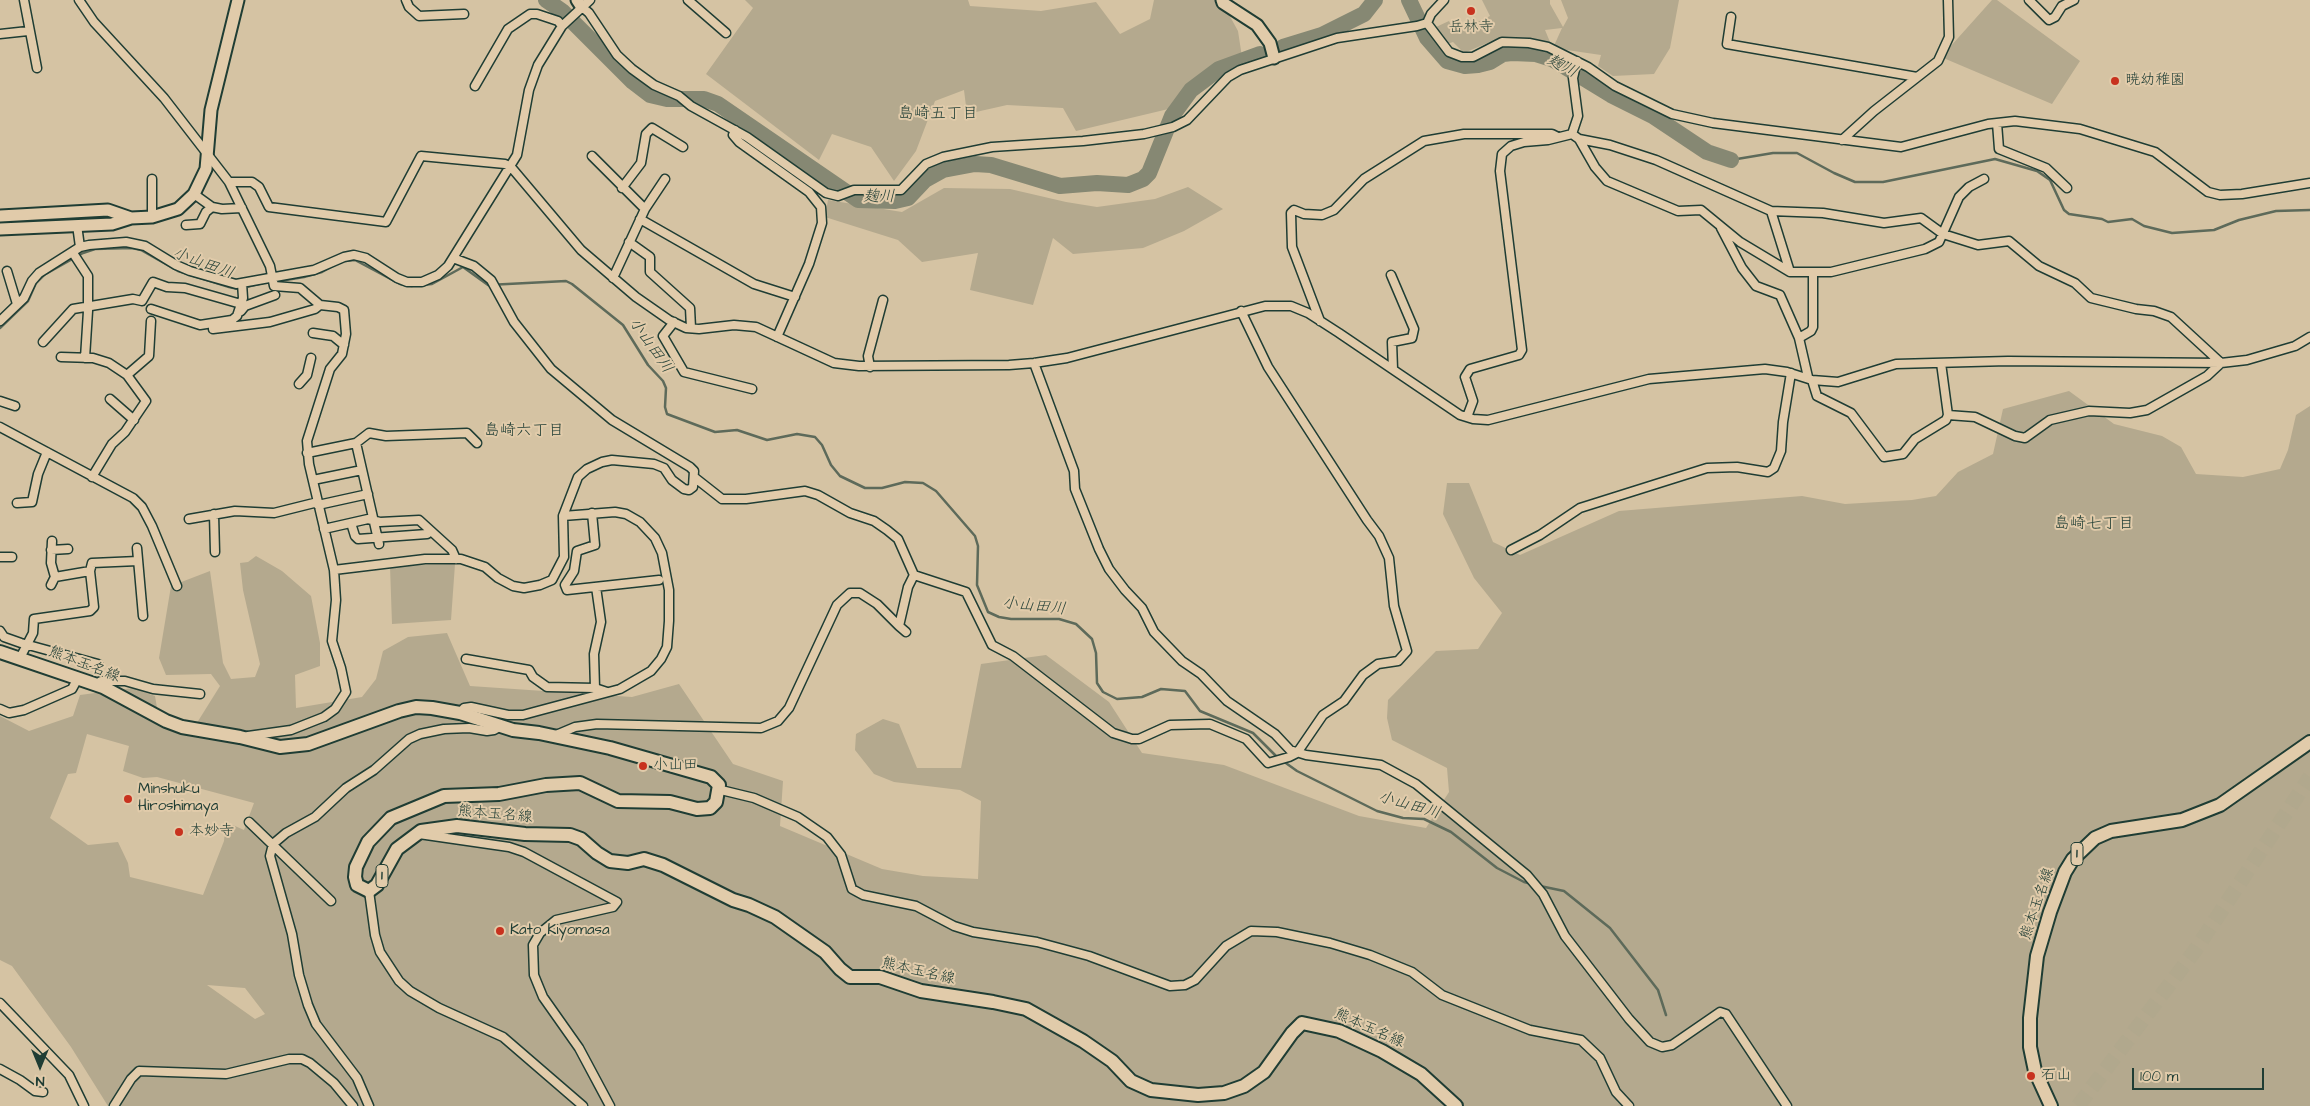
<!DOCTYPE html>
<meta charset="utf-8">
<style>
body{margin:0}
#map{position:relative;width:2310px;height:1106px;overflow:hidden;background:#d5c3a3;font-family:"Architects Daughter",sans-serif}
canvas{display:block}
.north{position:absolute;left:15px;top:1041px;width:50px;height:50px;-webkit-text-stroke:4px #e1cbaa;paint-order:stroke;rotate:180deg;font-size:14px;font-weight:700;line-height:20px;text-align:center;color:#1f3d34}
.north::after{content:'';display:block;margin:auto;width:18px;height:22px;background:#1f3d34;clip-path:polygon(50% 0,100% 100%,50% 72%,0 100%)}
.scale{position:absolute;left:2132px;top:1068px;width:132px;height:22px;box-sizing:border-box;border:2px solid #1f3d34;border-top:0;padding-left:6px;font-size:15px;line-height:18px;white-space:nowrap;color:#1f3d34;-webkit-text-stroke:4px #e1cbaa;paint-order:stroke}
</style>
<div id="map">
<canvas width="2310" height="1106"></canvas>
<div class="north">N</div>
<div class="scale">100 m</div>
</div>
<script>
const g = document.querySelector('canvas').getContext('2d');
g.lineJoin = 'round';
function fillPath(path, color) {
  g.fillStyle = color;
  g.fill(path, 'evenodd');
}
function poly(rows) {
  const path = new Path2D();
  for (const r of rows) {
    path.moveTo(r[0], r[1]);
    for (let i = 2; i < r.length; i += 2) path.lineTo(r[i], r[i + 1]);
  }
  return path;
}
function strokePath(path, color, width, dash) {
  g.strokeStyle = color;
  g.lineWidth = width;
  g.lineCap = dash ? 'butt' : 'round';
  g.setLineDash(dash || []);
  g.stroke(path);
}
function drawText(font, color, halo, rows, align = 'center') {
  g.font = font + ' "Architects Daughter","Klee One",sans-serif';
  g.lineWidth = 4;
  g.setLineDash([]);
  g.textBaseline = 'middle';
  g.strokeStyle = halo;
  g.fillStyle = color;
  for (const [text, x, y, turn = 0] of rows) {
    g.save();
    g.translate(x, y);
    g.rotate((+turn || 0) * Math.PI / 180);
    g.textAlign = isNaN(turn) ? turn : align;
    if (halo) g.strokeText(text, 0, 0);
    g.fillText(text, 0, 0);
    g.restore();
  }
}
fillPath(poly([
 [745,0,968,0,970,6,1041,11,1096,2,1120,34,1150,19,1154,0,1221,0,1238,31,1242,57,1181,106,1076,131,1063,108,1007,105,967,114,964,90,935,101,916,151,894,181,871,147,832,134,819,160,706,74,753,8],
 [1482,0,1550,0,1550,4,1563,27,1568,18,1561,0,1679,0,1670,48,1654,74,1613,76,1598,66,1601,55,1553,48,1562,28,1545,30,1550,42,1515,38,1492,41,1464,53,1453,42,1447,44,1436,27,1449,21,1455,33,1490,16],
 [1992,0,1997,0,2080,61,2052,104,1941,57],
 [1188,187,1223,209,1184,231,1143,248,1073,254,1053,238,1033,305,970,290,978,253,922,262,898,240,825,217,828,200,902,212,944,188,1010,189,1066,202,1097,207,1155,199],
 [2069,391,2114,424,2162,436,2181,447,2196,474,2243,477,2280,469,2288,450,2296,415,2310,406,2310,1106,108,1106,71,1047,12,966,0,960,0,716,29,731,73,716,80,695,133,688,155,696,160,725,190,734,220,686,211,674,166,675,159,658,171,586,210,571,223,663,231,679,255,677,260,664,243,590,240,563,248,562,256,556,282,571,311,596,320,643,320,666,295,675,296,708,362,697,376,679,383,651,408,637,447,633,470,686,632,697,679,684,733,764,783,781,780,826,882,869,923,876,978,879,981,801,960,790,894,782,874,774,855,750,856,734,883,719,899,724,917,768,961,768,981,664,1046,655,1109,702,1142,753,1224,765,1359,816,1426,828,1449,792,1447,768,1392,740,1387,718,1388,700,1436,651,1478,649,1502,613,1474,578,1443,514,1447,483,1469,483,1493,542,1520,555,1619,511,1802,496,1845,504,1912,500,1936,496,1958,472,1993,454,2003,409],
 [87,734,129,746,123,771,143,778,157,777,254,803,244,830,226,822,224,841,203,895,130,877,128,863,118,842,88,845,50,818,68,774,76,773],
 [207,985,245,988,265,1014,255,1019],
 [455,564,451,620,392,624,390,566]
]), '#b4a98e');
strokePath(poly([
 [1731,160,1773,153,1797,153,1834,173,1855,182,1883,182,1995,159,2037,171,2050,180,2064,210,2069,214,2102,219,2108,222,2132,219,2144,226,2172,233,2214,230,2239,220,2276,211,2310,210],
 [274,282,304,277,322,272,342,261,355,260,400,284,405,285],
 [411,286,432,284,463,267,488,285,566,281,572,284,623,325,648,365,663,381,666,388,665,407,667,414,715,432,737,430,767,440,797,434,815,437,822,445,831,465,840,476,865,488,882,488,905,482,923,483,936,491,975,536,978,546,977,585,988,612,999,617,1011,619,1059,619,1076,624,1092,639,1096,653,1097,683,1103,692,1117,699,1142,697,1161,689,1185,691,1200,711,1253,733,1278,758],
 [0,328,28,301,36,283,44,275,83,253,95,249,132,248,141,250,178,271,229,287,238,289,263,283],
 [1283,761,1297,771,1377,811,1403,818,1424,819,1451,832,1497,868,1524,882,1532,884],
 [1540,886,1564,891,1610,928,1658,990,1666,1015]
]), '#5d6a5a', 2.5);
strokePath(poly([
 [546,0,562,11,633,82,650,95,667,99,704,99,718,104,858,200,895,201,908,198,925,180,943,170,975,164,991,165,1060,186,1097,183,1128,185,1143,179,1149,173,1172,116,1191,90,1219,69,1260,54],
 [1409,0,1427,38,1447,61,1465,66,1478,65,1490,62,1503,54,1512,53,1536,54,1552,59,1611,95,1653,116,1707,152,1731,160],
 [1283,47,1322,35,1364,14,1375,0]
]), '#868873', 16);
strokePath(poly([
 [2078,1106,2194,952,2310,777]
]), '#b1a88d', 15, [15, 8]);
const street = poly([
 [24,0,37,68],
 [79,0,94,22,164,98,229,182,270,266,274,286,300,288,320,305,338,307,344,310,346,334,342,354,330,369,307,441,309,464,334,570,336,600,332,641,341,668,346,692,335,709,324,717,291,730,248,736],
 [406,0,409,7,419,16,464,14],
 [688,0,726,33],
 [2029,0,2049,20,2055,17,2062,6,2074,0],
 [581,6,589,13,617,55,632,69,654,85,679,96,691,106,747,137,826,193,838,196,854,190,901,190,926,164,943,157,992,147,1083,141,1144,134,1173,127,1187,120,1228,77,1240,70,1337,38,1417,26,1427,23,1431,14,1444,0],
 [1731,17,1727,44,1917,77],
 [1427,23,1449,52,1462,57,1473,57,1502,42,1529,43,1548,47,1588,67,1615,86,1672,114,1713,123,1901,147,1988,124,2015,121,2080,129,2155,152,2208,192,2220,195,2242,194,2310,183],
 [0,34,28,31],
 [475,86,508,29,530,14,537,14,558,21,562,26],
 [1997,123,1999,149,2046,168,2067,188],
 [735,130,733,135,739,142,809,192,821,207,822,223,809,264,777,337],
 [1572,134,1579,139,1595,167,1607,181,1678,211,1701,210,1740,242,1790,272,1831,272,1925,249,1939,242,1959,197,1969,187,1984,179],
 [1572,134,1578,116,1573,78,1577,61],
 [1579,139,1610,145,1656,160,1771,211,1823,213,1884,223,1921,218,1943,234,1978,245,2009,241,2039,266,2075,283,2091,298,2136,309,2154,311,2171,317,2221,363],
 [1842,140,1874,111,1938,61,1949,37,1948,0],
 [592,156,645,209],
 [229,182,252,182,259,187,269,207,386,222,421,156,505,164,511,167,581,250,636,297,669,320,686,328,699,329,734,325,756,327,834,363,859,366,1009,365,1034,363,1067,358,1265,306,1291,306,1308,313,1339,333,1460,415,1473,419,1488,420,1649,379,1765,369,1787,372,1812,380,1838,382,1896,364,2008,361,2221,363,2247,360,2295,346,2310,337],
 [622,188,641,163,646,134,652,128,683,147],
 [194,194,212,207,222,209,242,208],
 [1771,211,1790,272],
 [152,217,152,179],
 [640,219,754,284,795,297],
 [77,225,80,247],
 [186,225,200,224,206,212,212,207],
 [1721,228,1742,268,1756,286,1780,295,1799,338,1808,377],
 [629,242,650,257,650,272,690,308,691,328],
 [73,253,88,276,88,311,85,358],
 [7,271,17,304],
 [1391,275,1414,329,1412,338,1392,342,1393,369],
 [613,278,645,209,665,179],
 [151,309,200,325,232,320,237,316,243,298,242,283],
 [241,311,245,306,275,295],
 [0,321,24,298,32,281,39,273,80,247,89,245,126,242,145,246,176,265,190,271,236,284,314,270,344,257,354,255,366,258,397,278,407,282,422,282,438,275,448,266,517,155,529,90,538,65,562,26,590,0],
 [1320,321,1292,247,1291,213,1294,210,1304,214,1322,215,1334,210,1364,179,1424,141,1464,134,1552,134,1558,137],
 [674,322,663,336,684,372,752,389],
 [213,329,270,322,315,309,320,305],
 [313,333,333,336,344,345],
 [1799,338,1811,331,1813,327,1813,272],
 [43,342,73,309,133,299,142,301,153,282,167,287,185,288,241,304],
 [61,357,93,358,109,363,127,375,146,401,125,432,112,444,92,477],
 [1034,363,1074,471,1075,489,1099,549,1109,569,1125,590,1142,608,1154,632,1182,661,1201,674,1227,701,1275,734,1290,750,1306,755,1381,765,1416,784,1527,875,1543,894,1565,936,1629,1019,1650,1042,1662,1047,1672,1045,1720,1012,1726,1014,1787,1106],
 [870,367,868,356,883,300],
 [127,375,149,356,151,321],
 [1812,380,1817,396,1851,413,1884,457,1903,454,1915,439,1946,420,1948,415,1941,363],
 [299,384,307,375,311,358],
 [110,399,134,420],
 [0,401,15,406],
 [1948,415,1975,417,2015,436,2025,438,2050,420,2089,411,2130,413,2147,410,2207,376,2221,363],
 [1467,417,1473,401,1465,377,1470,369,1519,355,1522,350,1500,171,1502,154,1511,146,1524,142,1548,140,1572,134],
 [0,427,133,498,142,507,152,526,177,586],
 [356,443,379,544],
 [307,453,356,443,369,433,386,436,467,433,477,443],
 [694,477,722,499,746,499,805,491,818,495,850,513,874,521,887,530,898,539,914,575,908,587,899,626,906,632],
 [313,480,362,470],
 [17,503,32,502,38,474,47,452],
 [318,505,368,494],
 [592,513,595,545,577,551,574,571,565,585,567,590,659,580],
 [214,514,215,552],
 [189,519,235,511,274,513,318,502],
 [351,523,355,536,358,539,427,534,431,531],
 [324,529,368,519,380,522,419,520,452,550,456,559],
 [52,541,51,563,55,577],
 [137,548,143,616],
 [51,550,68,549],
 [1511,550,1540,535,1580,508,1707,468,1737,467,1768,472,1774,468,1781,451,1783,422,1791,373],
 [0,557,12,557],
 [334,570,425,559,461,559,485,567,498,578,513,586,524,588,540,585,552,580,564,557,563,516,578,477,587,469,602,462,612,460,654,464,664,468,672,480,684,489,689,490,693,487,694,471,690,467,612,420,551,369,514,322,491,280,474,266,453,258],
 [914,575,966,592,992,645,1013,656,1113,733,1132,739,1139,739,1170,725,1210,724,1246,739,1268,763,1289,757,1297,753,1323,715,1344,701,1363,675,1378,664,1398,661,1407,651,1394,606,1389,558,1379,536,1367,520,1268,367,1241,311],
 [51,585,55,577,90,571],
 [0,631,4,637,21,643,98,664],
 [20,658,33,633,34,619,90,611,94,607,90,571,92,563,138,561],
 [466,659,529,670,533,677,547,687,595,688,607,692],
 [97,684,101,681,125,681,153,689,200,694],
 [595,688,594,654,601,622,596,587],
 [0,709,9,713,24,710,72,689,78,678],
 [460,713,464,708,471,707,508,715,523,715,534,712,620,689,651,671,661,659,667,647,669,621,669,590,662,553,655,538,640,522,626,514,615,512,563,516],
 [556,735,575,727,597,724,761,728,778,721,789,708,837,605,850,593,860,593,877,604,899,626],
 [719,785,721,790,754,798,798,817,827,837,841,855,852,889,863,895,916,906,954,926,973,932,1037,942,1089,956,1170,986,1185,985,1195,980,1226,946,1251,931,1277,932,1330,943,1370,955,1412,972,1442,995,1530,1030,1581,1040,1600,1058,1616,1092,1629,1106],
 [249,822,331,901],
 [419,834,509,847,524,852,617,902,613,907,556,920,540,933,533,945,534,975,543,997,579,1048,610,1106],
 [369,891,375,935,380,952,399,981,410,991,439,1008,503,1037,583,1106],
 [0,1003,69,1075,84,1106],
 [0,1069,20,1080,35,1091,43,1092],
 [114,1106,131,1079,139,1071,226,1074,289,1059,302,1059,310,1063,334,1083,353,1106],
 [369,1106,357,1078,316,1024,308,1005,299,975,292,934,270,856,273,844,286,833,315,817,346,788,374,770,409,739,420,734,444,729,469,728,487,731,494,730,499,727]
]);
const secondary = poly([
 [577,0,581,6],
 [1222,0,1223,3,1257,25,1270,43,1274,58],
 [0,216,108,210,131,218],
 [0,229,112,224,131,218,152,217,178,209,194,194,206,169,211,110,238,0]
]);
const primary = poly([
 [0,652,103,687,166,721,182,727,240,737,280,747,308,744,399,711,416,707,432,708,460,713,513,730,539,733,610,748,711,777,719,785,716,802,710,808,697,809,670,802,618,801,580,783,546,785,499,794,444,796,391,818,368,842,356,867,355,877,357,885,369,891,377,885,397,849,421,831,457,826,525,834,570,835,581,839,597,853,610,861,628,863,644,859,663,865,733,900,749,905,775,917,825,952,840,969,850,977,880,977,921,991,993,1002,1026,1009,1083,1041,1112,1061,1131,1081,1151,1090,1198,1095,1224,1093,1244,1086,1264,1072,1292,1033,1302,1023,1339,1031,1382,1051,1421,1074,1456,1106],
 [2051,1106,2035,1071,2030,1047,2030,1018,2037,956,2050,912,2065,872,2073,859,2095,838,2111,831,2182,820,2220,805,2310,742]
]);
strokePath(street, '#1f3d34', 11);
strokePath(secondary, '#1f3d34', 15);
strokePath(primary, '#1f3d34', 16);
strokePath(street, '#e1cbaa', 8);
strokePath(secondary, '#e1cbaa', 11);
strokePath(primary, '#e1cbaa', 12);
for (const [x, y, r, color] of [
 [1471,11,5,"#c8321e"],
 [2115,81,5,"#c8321e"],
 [643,766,5,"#c8321e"],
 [128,799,5,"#c8321e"],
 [179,832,5,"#c8321e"],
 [500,931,5,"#c8321e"],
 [2031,1076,5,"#c8321e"]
]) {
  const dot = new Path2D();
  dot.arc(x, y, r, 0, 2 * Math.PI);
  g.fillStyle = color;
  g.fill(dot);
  strokePath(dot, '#e1cbaa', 2);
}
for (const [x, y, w] of [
 [2077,854,12],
 [382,876,12]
]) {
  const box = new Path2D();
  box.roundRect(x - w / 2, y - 11.5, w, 23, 4);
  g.fillStyle = '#e1cbaa';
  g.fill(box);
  strokePath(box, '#1f3d34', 1);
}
drawText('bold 14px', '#1f3d34', null, [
 ["1",2077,854],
 ["1",382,876]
]);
drawText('15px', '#1f3d34', '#e1cbaa', [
 ["岳林寺",1471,28,"center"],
 ["暁幼稚園",2125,81],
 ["小山田",653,766],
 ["Minshuku",138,790],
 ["Hiroshimaya",138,807],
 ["本妙寺",189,832],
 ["Kato Kiyomasa",510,931],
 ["石山",2041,1076]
], 'left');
drawText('15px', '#1f3d34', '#e1cbaa', [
 ["熊本玉名線",84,665,21],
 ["熊本玉名線",495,815,5],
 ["熊本玉名線",2038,904,-71],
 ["熊本玉名線",918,972,13],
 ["熊本玉名線",1369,1029,24]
]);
drawText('italic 16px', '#29443a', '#e1cbaa', [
 ["麹川",1562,67,28],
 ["麹川",879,198],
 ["小山田川",203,264,20],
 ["小山田川",650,346,55],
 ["小山田川",1034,607,6],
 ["小山田川",1409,806,16]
]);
drawText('16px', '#1f3d34', '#e1cbaa', [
 ["島崎五丁目",938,115],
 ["島崎六丁目",524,432],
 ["島崎七丁目",2094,525]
]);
</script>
